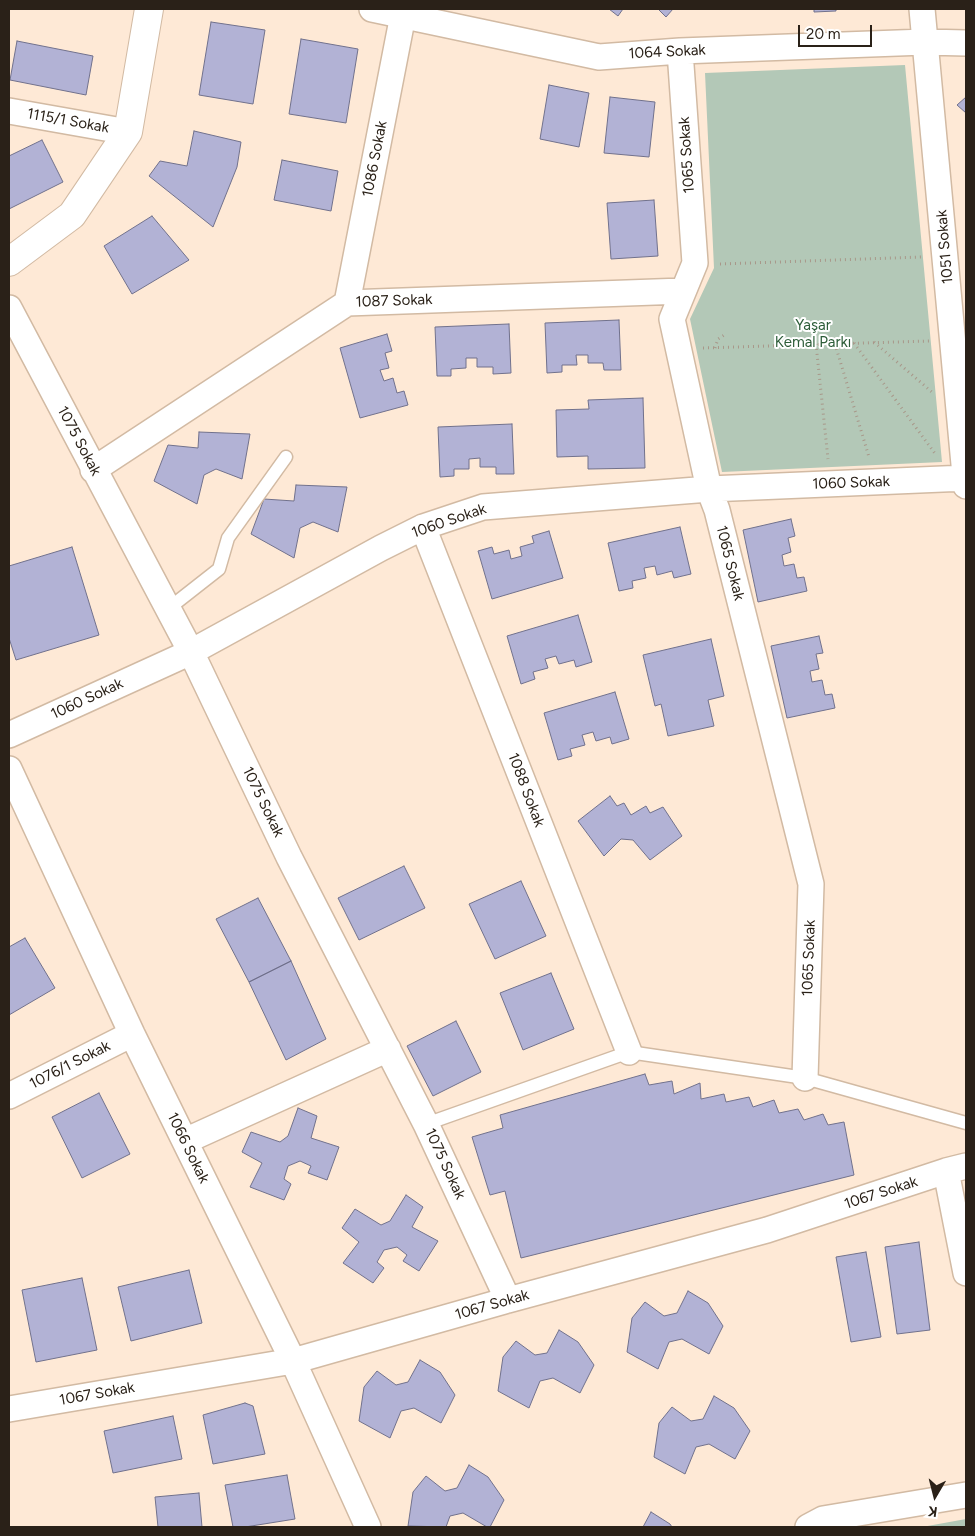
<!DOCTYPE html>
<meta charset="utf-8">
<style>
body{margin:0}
#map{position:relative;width:975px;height:1536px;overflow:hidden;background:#fee9d6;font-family:Figtree,sans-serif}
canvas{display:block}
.frame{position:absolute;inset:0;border:10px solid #2a2118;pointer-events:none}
.north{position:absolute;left:910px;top:1471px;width:50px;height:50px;-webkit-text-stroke:4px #fff;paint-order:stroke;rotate:188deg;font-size:14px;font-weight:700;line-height:20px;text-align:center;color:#2a2118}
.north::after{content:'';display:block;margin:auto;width:18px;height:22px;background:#2a2118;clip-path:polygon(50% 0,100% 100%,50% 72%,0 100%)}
.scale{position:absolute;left:798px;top:25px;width:74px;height:22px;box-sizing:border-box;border:2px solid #2a2118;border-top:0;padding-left:6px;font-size:15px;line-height:18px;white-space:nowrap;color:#2a2118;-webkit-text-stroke:4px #fff;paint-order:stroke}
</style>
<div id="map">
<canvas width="975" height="1536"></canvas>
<div class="frame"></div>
<div class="north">K</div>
<div class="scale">20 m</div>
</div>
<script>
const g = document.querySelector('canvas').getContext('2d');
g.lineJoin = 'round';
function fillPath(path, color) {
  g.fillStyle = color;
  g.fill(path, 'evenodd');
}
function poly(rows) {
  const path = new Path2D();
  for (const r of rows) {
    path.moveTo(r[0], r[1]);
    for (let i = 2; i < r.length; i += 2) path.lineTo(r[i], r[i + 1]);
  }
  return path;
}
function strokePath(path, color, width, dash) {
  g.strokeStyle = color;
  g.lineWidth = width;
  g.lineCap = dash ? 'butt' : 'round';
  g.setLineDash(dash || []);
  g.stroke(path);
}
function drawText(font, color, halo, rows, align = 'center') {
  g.font = font + ' Figtree,sans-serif';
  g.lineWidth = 4;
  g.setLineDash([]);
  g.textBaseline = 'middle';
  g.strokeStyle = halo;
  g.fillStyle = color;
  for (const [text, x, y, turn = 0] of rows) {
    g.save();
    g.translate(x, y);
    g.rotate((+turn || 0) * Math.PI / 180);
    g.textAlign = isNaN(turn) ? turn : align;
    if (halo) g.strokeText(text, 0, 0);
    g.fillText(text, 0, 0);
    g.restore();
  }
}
fillPath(poly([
 [905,65,942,462,722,472,690,319,714,268,705,73],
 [966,1519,966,1527,922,1527]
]), '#b3c8b7');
const building = poly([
 [609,9,623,9,618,16,609,9],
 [658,9,673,9,666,17,658,9],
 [814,9,836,9,836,11,814,12,814,9],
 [211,22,265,30,253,104,199,95,211,22],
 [301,39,358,49,346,123,289,114,301,39],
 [17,41,93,56,86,95,10,80,17,41],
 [549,85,589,93,579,147,540,139,549,85],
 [610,97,655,102,649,157,604,153,610,97],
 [966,97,966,113,957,105,966,97],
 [194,131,241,142,237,167,213,227,149,176,160,161,187,166,194,131],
 [42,140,63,182,9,209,9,156,42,140],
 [282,160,338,171,331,211,274,200,282,160],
 [654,200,658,256,611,259,607,203,654,200],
 [152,216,189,260,132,294,104,246,152,216],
 [619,320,621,370,604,370,603,363,588,363,588,355,576,355,577,365,562,365,562,372,547,373,545,323,619,320],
 [509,324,511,373,493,374,493,367,477,367,477,358,466,358,466,368,451,369,451,376,437,376,435,327,509,324],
 [387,334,392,351,385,353,389,368,380,370,384,381,393,378,397,393,404,391,408,405,360,418,340,348,387,334],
 [643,398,645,468,588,469,588,456,557,457,556,410,589,409,588,400,643,398],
 [512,424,514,474,496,474,496,467,480,467,480,458,469,459,469,469,454,469,454,476,440,477,438,427,512,424],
 [199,432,250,434,242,479,216,469,204,475,197,504,154,481,168,445,198,448,199,432],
 [296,485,347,487,338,532,313,522,300,528,294,558,251,534,264,499,294,501,296,485],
 [791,519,795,536,788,538,791,552,782,555,784,566,794,564,797,578,804,577,807,591,758,602,743,530,791,519],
 [680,527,691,574,674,578,672,571,657,575,655,566,644,568,646,578,632,581,633,588,619,591,608,543,680,527],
 [549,531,563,578,492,599,478,551,492,547,494,554,509,550,511,559,522,556,520,547,534,543,532,536,549,531],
 [72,547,99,635,16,660,9,638,9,566,72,547],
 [578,615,592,662,576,667,574,660,559,664,556,656,545,659,548,668,533,672,535,679,521,684,507,636,578,615],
 [819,636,823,653,816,654,819,669,810,671,812,682,822,680,825,695,832,694,835,708,787,718,771,646,819,636],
 [711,639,724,696,708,700,714,726,668,736,661,704,655,706,643,655,711,639],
 [615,692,629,739,612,744,610,737,596,741,593,732,582,735,585,745,570,749,572,756,558,760,544,713,615,692],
 [610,796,617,806,624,803,631,815,646,806,650,813,663,807,682,836,650,860,633,840,621,839,604,856,578,821,610,796],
 [404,866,425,908,359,940,338,898,404,866],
 [521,881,546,936,495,959,469,904,521,881],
 [258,898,291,961,249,982,216,919,258,898],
 [25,938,55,988,9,1015,9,947,25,938],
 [291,961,326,1039,286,1060,249,982,291,961],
 [551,973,574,1029,523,1050,500,993,551,973],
 [456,1021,481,1072,433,1096,407,1046,456,1021],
 [645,1074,649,1085,672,1081,674,1094,700,1083,701,1099,724,1094,726,1102,749,1097,753,1107,774,1100,779,1113,798,1109,804,1120,823,1114,828,1125,844,1122,854,1175,521,1258,505,1191,490,1195,472,1137,503,1128,500,1115,645,1074],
 [99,1093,130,1154,82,1178,52,1117,99,1093],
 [298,1108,317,1116,311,1138,339,1147,327,1180,308,1173,311,1166,300,1161,288,1166,284,1179,291,1184,284,1200,250,1187,262,1163,242,1152,251,1132,280,1142,288,1136,298,1108],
 [406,1195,423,1207,412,1227,438,1241,419,1271,403,1261,407,1255,397,1247,384,1250,377,1262,384,1268,373,1283,343,1263,359,1242,342,1228,355,1209,381,1225,390,1221,406,1195],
 [919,1242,930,1330,897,1334,885,1247,919,1242],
 [866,1252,881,1337,851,1342,836,1257,866,1252],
 [189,1270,202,1323,131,1341,118,1287,189,1270],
 [82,1278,97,1350,36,1362,22,1290,82,1278],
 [688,1291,708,1303,723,1326,709,1354,682,1339,669,1342,658,1369,627,1352,632,1318,645,1302,664,1316,677,1313,688,1291],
 [559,1330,578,1342,594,1365,580,1393,553,1378,540,1381,529,1408,498,1391,503,1357,516,1341,535,1355,547,1353,559,1330],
 [420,1360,440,1372,455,1395,441,1423,414,1408,401,1411,390,1438,359,1421,364,1387,377,1371,396,1385,408,1382,420,1360],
 [714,1396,734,1408,750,1431,735,1459,709,1444,696,1447,685,1474,654,1457,659,1423,672,1407,691,1421,703,1419,714,1396],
 [245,1403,253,1406,265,1454,213,1464,203,1415,245,1403],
 [173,1416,182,1459,113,1473,104,1431,173,1416],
 [469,1465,488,1477,504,1500,490,1527,487,1527,463,1513,450,1516,446,1527,408,1526,413,1492,426,1476,445,1491,457,1488,469,1465],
 [287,1475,295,1519,245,1527,233,1527,225,1485,287,1475],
 [199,1493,202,1527,158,1527,155,1497,199,1493],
 [651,1512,670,1524,672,1527,643,1527,651,1512]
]);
fillPath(building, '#b2b2d5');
strokePath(building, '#71718c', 1);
const service = poly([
 [168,609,219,569,228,538,286,457],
 [426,1124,629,1052,805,1078,966,1123]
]);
const minor = poly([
 [372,9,599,57,680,51,925,42,966,43],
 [922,9,966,486],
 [680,51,695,263,672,319,709,489,717,510,811,884,805,1078],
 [9,111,128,132],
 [347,303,403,15],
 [9,308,191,652,289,857,426,1124,508,1300],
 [93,470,347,303,683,291],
 [423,527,629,1052],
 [9,735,191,652,381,548,423,527,483,507,709,489,966,478],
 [9,769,132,1034,293,1361,368,1527],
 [9,1096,132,1034],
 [185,1141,388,1049],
 [946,1171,966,1273],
 [9,1409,293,1361,508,1300,767,1230,946,1171,966,1166],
 [808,1527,823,1519,966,1495]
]);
const tertiary = poly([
 [9,262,72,215,128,132,149,9]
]);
strokePath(service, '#d2baa3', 15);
strokePath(minor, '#d2baa3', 28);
strokePath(tertiary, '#d2baa3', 30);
strokePath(poly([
 [720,264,921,257],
 [874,342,933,393],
 [854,343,936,455],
 [816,344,828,459],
 [835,344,869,457],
 [703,348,929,341],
 [715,348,718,339,726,334]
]), '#a89789', 3, [1, 4]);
strokePath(service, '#fff', 12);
strokePath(minor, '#fff', 25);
strokePath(tertiary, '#fff', 28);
drawText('15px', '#2a2118', '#fff', [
 ["1064 Sokak",667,52,-3],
 ["1115/1 Sokak",68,121,10],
 ["1065 Sokak",687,155,-94],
 ["1086 Sokak",375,159,-79],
 ["1051 Sokak",945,247,-95],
 ["1087 Sokak",394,301,-2],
 ["1075 Sokak",79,441,62],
 ["1060 Sokak",851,483,-2],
 ["1060 Sokak",449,521,-19],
 ["1065 Sokak",730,563,76],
 ["1060 Sokak",87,699,-25],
 ["1088 Sokak",526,790,69],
 ["1075 Sokak",263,802,64],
 ["1065 Sokak",809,958,-88],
 ["1076/1 Sokak",70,1065,-27],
 ["1066 Sokak",188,1148,64],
 ["1075 Sokak",445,1164,65],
 ["1067 Sokak",881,1193,-18],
 ["1067 Sokak",492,1305,-16],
 ["1067 Sokak",97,1394,-10]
]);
drawText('15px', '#2d5d39', '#fff', [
 ["Yaşar",813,326],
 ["Kemal Parkı",813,343]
]);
</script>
